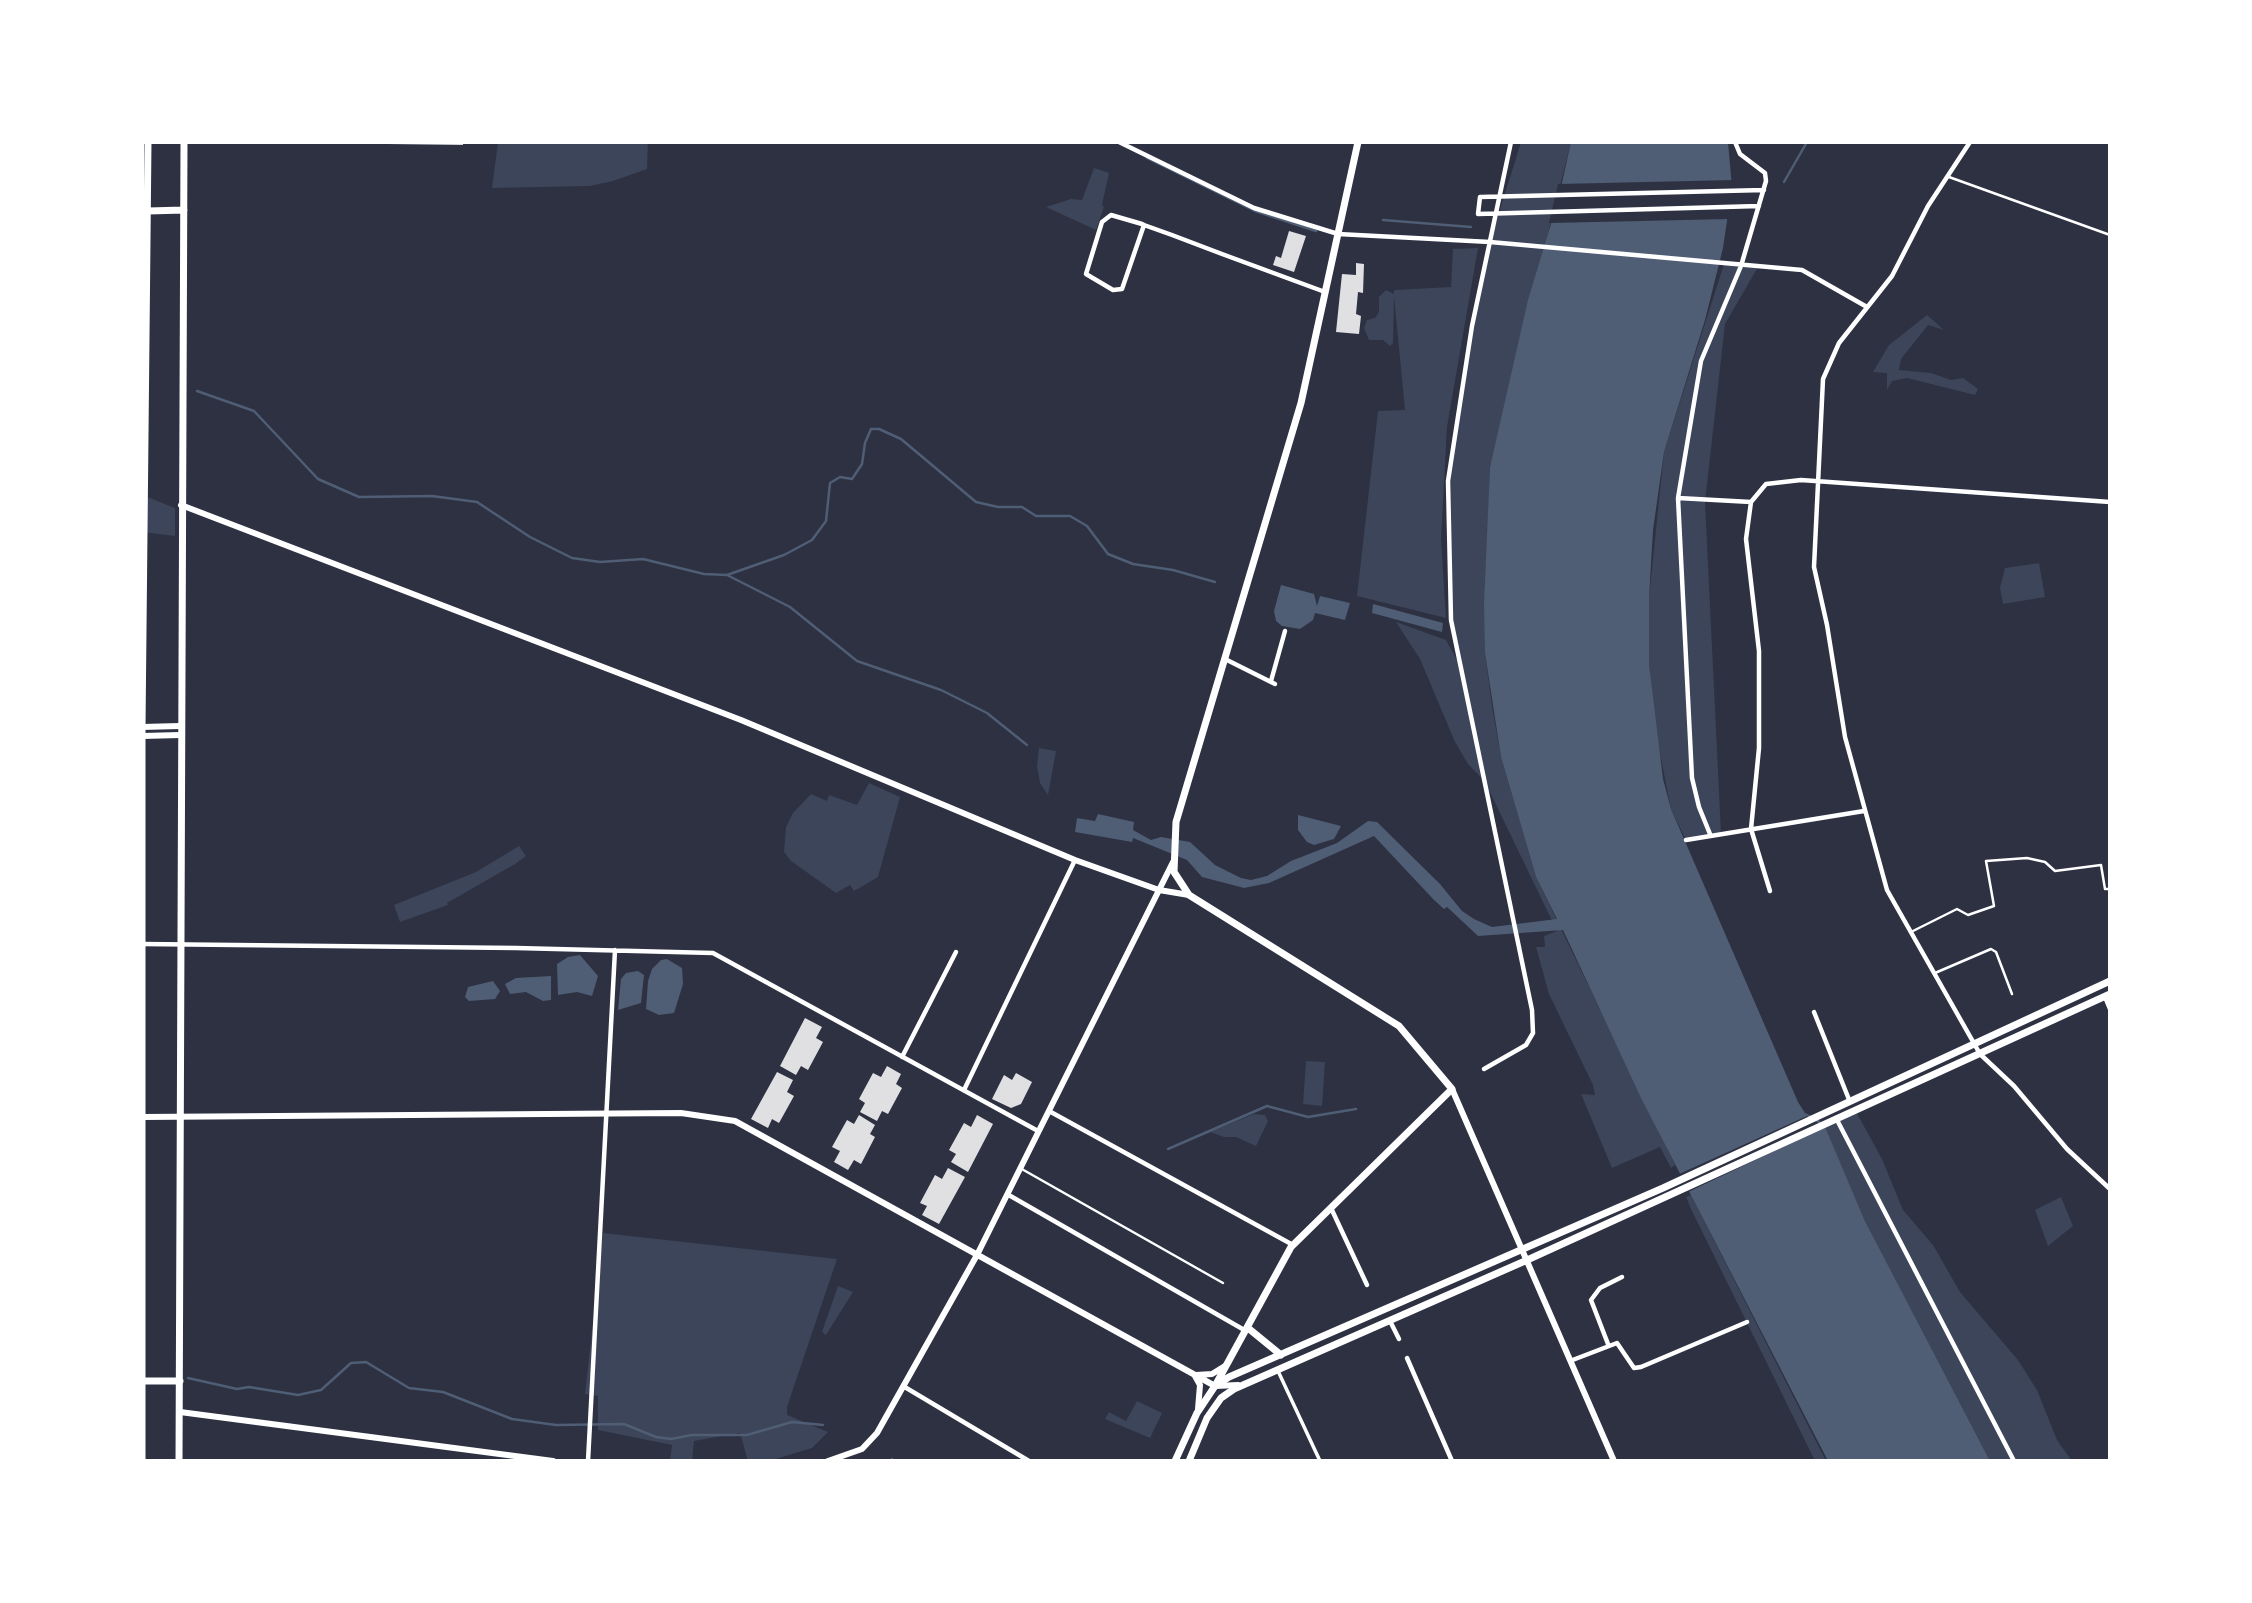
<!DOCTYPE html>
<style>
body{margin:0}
#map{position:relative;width:2252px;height:1603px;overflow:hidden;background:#2d3142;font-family:"IBM Plex Sans",sans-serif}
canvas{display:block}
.frame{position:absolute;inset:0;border:144px solid #fff;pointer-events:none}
</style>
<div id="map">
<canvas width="2252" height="1603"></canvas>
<div class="frame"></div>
</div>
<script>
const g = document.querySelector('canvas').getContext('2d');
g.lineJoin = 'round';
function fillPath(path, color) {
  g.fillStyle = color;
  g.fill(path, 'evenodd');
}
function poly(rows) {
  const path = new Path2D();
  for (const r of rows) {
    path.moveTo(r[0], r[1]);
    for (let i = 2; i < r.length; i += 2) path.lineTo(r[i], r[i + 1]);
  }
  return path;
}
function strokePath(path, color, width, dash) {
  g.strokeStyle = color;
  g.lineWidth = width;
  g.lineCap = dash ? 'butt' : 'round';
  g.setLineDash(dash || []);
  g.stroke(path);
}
fillPath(poly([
 [498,142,648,142,647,169,613,181,590,186,492,188],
 [1521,142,1571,142,1490,467,1485,653,1492,706,1501,757,1536,877,1675,1165,1671,1168,1660,1147,1612,1168,1581,1094,1595,1095,1593,1085,1549,994,1536,947,1545,947,1544,936,1557,931,1485,782,1468,764,1455,742,1420,659,1396,622,1446,640,1460,665,1451,620,1449,481,1472,326,1490,242],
 [1094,168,1109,173,1102,205,1104,207,1096,230,1046,207,1071,199,1082,200],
 [1478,248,1447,427,1441,539,1446,618,1357,596,1378,411,1405,410,1394,296,1393,343,1390,346,1383,340,1369,340,1364,328,1367,320,1375,318,1379,312,1379,297,1386,290,1394,294,1394,290,1451,287,1453,249],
 [1724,264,1758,267,1725,324,1705,502,1721,833,1686,840,1671,809,1654,723,1649,664,1649,598,1664,452],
 [1927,315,1944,330,1928,325,1901,359,1899,370,1931,373,1951,380,1963,378,1978,389,1975,395,1907,378,1892,381,1887,390,1887,373,1873,372,1889,345],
 [142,495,175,508,175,536,142,532],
 [2039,563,2045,597,2003,604,2000,588,2005,568],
 [1039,748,1056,751,1048,795,1040,783,1037,766],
 [869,783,900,797,878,877,854,891,850,885,836,893,791,861,784,852,786,827,793,813,811,794,827,801,829,795,857,805],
 [519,846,526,856,515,864,447,903,448,905,400,922,394,905,476,872],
 [1306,1061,1325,1062,1322,1106,1303,1104],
 [1855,1110,1882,1159,1903,1210,1933,1245,1960,1292,2018,1360,2037,1390,2057,1440,2072,1461,1990,1461,1864,1219,1822,1124],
 [1254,1114,1265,1115,1268,1121,1256,1146,1236,1137,1224,1137,1210,1132],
 [1691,1195,1826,1461,1815,1461,1691,1209,1686,1197],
 [2061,1197,2073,1226,2048,1246,2035,1210],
 [603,1233,837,1259,787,1407,787,1415,828,1432,812,1448,769,1461,748,1461,740,1433,694,1441,692,1461,670,1461,672,1445,598,1430,598,1396,585,1394],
 [838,1286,853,1292,826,1335,822,1332],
 [1137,1401,1162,1413,1150,1438,1105,1419,1109,1412,1126,1421]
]), '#3c4559');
fillPath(poly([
 [1571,142,1728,142,1732,187,1723,248,1705,320,1664,452,1653,530,1649,598,1649,664,1663,779,1671,809,1798,1102,1805,1113,1818,1119,1825,1127,1864,1219,1990,1461,1828,1461,1641,1098,1563,930,1478,936,1447,907,1444,909,1434,900,1374,836,1269,883,1244,888,1202,877,1187,860,1133,838,1132,842,1075,832,1077,818,1095,821,1098,814,1134,822,1133,830,1151,840,1161,837,1190,842,1215,865,1241,878,1251,880,1267,876,1291,861,1337,843,1368,821,1377,822,1440,884,1462,911,1474,919,1492,927,1557,919,1536,877,1501,757,1485,653,1484,604,1490,467,1528,300,1558,201],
 [1281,585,1314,594,1317,606,1320,596,1350,603,1345,620,1315,613,1313,620,1300,629,1282,626,1276,621,1274,611],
 [1373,604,1443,623,1442,632,1372,613],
 [1298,815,1341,826,1334,839,1314,845,1307,842,1298,830],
 [580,955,598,976,592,996,577,992,558,995,557,964,568,957],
 [667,959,682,968,683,984,674,1013,659,1015,646,1009,648,981,652,969,661,960],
 [638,971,644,975,641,1003,618,1010,621,979,626,973],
 [551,976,551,1000,543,1001,526,992,510,994,505,984,516,978],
 [493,981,500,991,495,999,469,1001,465,997,468,987]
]), '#4f5d75');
fillPath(poly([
 [1735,180,1730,219,1549,223,1558,184],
 [1807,1116,1825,1127,1686,1193,1677,1175]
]), '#2d3142');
strokePath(poly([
 [1147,158,1255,211,1316,231],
 [1784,182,1807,142],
 [1383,220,1471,227],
 [197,391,254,411,318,479,359,497,432,496,477,502,530,537,572,558,600,562,643,559,704,574,727,575,790,607,857,661,941,690,987,713,1027,745],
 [727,575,784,555,812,540,826,521,830,483,840,477,852,479,862,464,865,443,871,429,879,429,901,439,976,502,998,507,1022,507,1036,516,1070,516,1087,526,1108,554,1133,564,1173,570,1215,582],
 [1168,1149,1267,1106,1308,1117,1356,1109],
 [188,1378,237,1389,249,1387,298,1395,321,1390,351,1363,366,1362,409,1388,443,1392,512,1419,556,1425,624,1424,656,1437,671,1439,692,1435,747,1435,792,1422,823,1425],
 [892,1459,895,1461]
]), '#4f5d75', 2.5);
fillPath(poly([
 [388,142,463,142,463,145,388,144],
 [1289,231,1306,236,1294,272,1273,265,1276,256,1281,258],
 [1356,263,1364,264,1363,293,1358,292,1356,314,1361,316,1359,334,1336,332,1342,274,1356,275],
 [805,1018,822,1027,816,1038,823,1042,808,1070,801,1066,796,1075,780,1066],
 [887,1066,901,1074,896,1084,902,1088,888,1114,882,1111,877,1121,860,1112,865,1103,859,1099,873,1073,881,1077],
 [777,1072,793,1080,787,1092,794,1096,779,1123,772,1119,768,1128,751,1119],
 [1016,1073,1032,1082,1021,1104,1011,1108,992,1099,1004,1075,1012,1080],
 [859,1115,875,1125,870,1134,875,1137,861,1164,854,1160,848,1170,834,1162,840,1151,832,1147,847,1120,854,1124],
 [977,1115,993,1124,968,1172,951,1162,956,1154,949,1150,964,1123,971,1127],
 [948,1168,965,1177,939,1224,922,1215,927,1206,920,1203,935,1175,942,1179]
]), '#e0e0e3');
strokePath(poly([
 [1949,177,2110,235],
 [1911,932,1957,909,1968,915,1994,906,1986,861,2027,858,2045,862,2055,871,2101,865,2105,889,2110,889],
 [1935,973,1991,949,1996,952,2012,994],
 [1020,1168,1223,1283]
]), '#fff', 2.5);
strokePath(poly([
 [1278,1371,1320,1461]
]), '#fff', 3.5);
strokePath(poly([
 [1119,142,1254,208,1338,234,1490,242,1802,270,1867,307],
 [1970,142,1928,206,1892,276,1839,343,1823,379,1814,567,1827,625,1845,737,1887,890,1980,1054,2014,1086,2067,1149,2110,1189],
 [1759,206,1478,214,1480,197,1764,190],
 [1144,225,1122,289,1113,290,1086,274,1102,222,1111,215,1142,224,1144,225,1172,235,1222,254,1325,292],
 [1678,498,1751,502],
 [1225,659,1275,684],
 [1271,681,1285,631],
 [1710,834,1699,807,1692,778,1678,498,1701,361,1741,266,1766,181,1765,173,1740,154,1735,142],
 [1686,840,1864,811],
 [1770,891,1751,829,1759,748,1759,651,1746,539,1751,502,1766,484,1801,480,2110,502],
 [142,944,516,948,713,953,1038,1131],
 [2105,997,2110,1009],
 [1814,1012,1850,1102],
 [902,1057,956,952],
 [1484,1069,1526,1045,1533,1033,1532,1010,1451,620,1448,481,1472,326,1511,142],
 [964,1090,1075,860],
 [1049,1111,1293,1245],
 [1836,1118,2014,1461],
 [1007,1194,1246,1331],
 [1331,1208,1367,1285],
 [1390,1321,1399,1339],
 [1608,1344,1591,1300,1600,1288,1622,1277],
 [1407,1358,1452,1461],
 [1570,1361,1617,1343,1634,1368,1641,1367,1747,1322],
 [903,1386,1029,1461],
 [588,1461,615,950]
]), '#fff', 4.5);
strokePath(poly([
 [142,1117,681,1113,735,1121,1215,1386,1238,1385],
 [1196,1375,1212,1374,1225,1366],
 [1195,1376,1200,1385,1198,1409]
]), '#fff', 6);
strokePath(poly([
 [181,505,741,720,1075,860,1159,890,1189,895],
 [142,727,180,726],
 [142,736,180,735],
 [1452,1089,1614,1461],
 [180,1412,553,1461],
 [828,1461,862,1449,877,1433,977,1255,1173,862]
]), '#fff', 6);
strokePath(poly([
 [148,211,184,210],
 [1248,1328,1281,1355],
 [142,1381,180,1381],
 [1215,1386,1291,1247,1452,1089,1399,1026,1189,895,1174,872,1176,822,1301,403,1358,142],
 [142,1461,142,727,148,142],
 [179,1461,184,142],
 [1175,1461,1197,1413,1215,1386,1229,1377,1663,1188,2110,981],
 [1189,1461,1207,1418,1221,1398,1234,1389,1525,1261,2110,994]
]), '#fff', 7);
</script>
